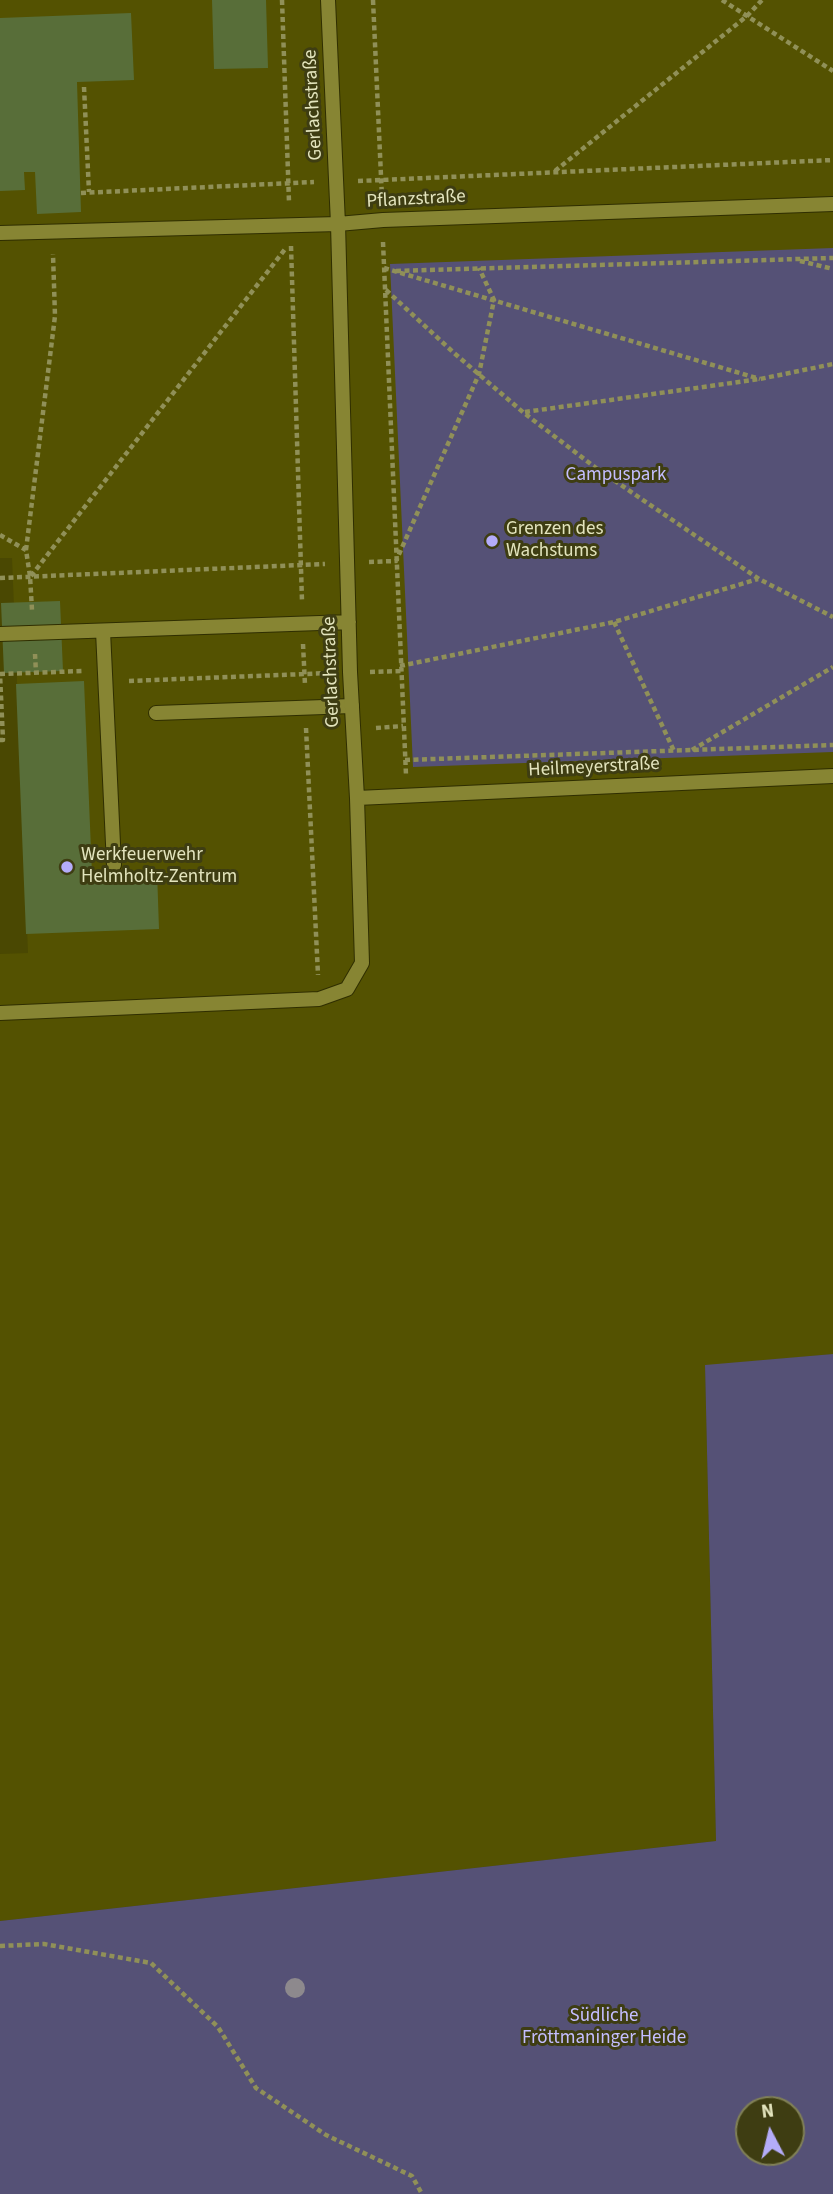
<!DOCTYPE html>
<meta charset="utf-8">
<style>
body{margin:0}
#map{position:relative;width:833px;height:2194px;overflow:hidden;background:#4a4802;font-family:"Source Sans 3",sans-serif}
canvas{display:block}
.north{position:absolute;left:735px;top:2096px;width:70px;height:70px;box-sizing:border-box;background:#3e3d12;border:2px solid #808056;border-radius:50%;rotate:353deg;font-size:19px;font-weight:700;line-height:28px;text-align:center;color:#e3e4bd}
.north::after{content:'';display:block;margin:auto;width:24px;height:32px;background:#b4acf9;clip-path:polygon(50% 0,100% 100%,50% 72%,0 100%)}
</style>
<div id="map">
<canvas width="833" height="2194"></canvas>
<div class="north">N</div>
</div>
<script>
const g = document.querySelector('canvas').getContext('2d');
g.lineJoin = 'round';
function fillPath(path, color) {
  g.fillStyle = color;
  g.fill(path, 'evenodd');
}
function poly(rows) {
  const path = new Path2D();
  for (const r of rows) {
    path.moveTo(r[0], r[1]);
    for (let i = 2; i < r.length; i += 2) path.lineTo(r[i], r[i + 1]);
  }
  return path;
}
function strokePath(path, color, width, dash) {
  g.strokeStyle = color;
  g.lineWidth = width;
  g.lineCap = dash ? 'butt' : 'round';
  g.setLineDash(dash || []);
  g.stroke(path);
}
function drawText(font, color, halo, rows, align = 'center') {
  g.font = font + ' "Source Sans 3",sans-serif';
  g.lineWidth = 6;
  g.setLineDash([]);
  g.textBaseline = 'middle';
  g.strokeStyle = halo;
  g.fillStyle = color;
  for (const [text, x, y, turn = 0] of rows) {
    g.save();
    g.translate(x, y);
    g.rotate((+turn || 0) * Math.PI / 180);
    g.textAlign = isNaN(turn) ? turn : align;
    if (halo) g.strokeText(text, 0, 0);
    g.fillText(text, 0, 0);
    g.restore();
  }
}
fillPath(poly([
 [0,0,833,0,833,1354,705,1366,716,1841,0,1921,0,954,28,953,12,558,0,558]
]), '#545201');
fillPath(poly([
 [833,248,833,752,413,767,390,264],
 [833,1354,833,2194,0,2194,0,1921,716,1841,705,1365],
 [749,2110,791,2110,791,2152,749,2152]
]), '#555176');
fillPath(poly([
 [212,0,266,0,268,68,214,69],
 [131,13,134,80,77,82,81,212,37,214,35,172,24,172,25,190,0,191,0,18],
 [60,601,63,671,4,673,1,603],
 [84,681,92,874,157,871,159,929,26,934,16,684]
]), '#586e39');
const lane = poly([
 [156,713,352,706]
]);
const street = poly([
 [0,233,338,224,383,220,833,204],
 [103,631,114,865],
 [0,634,349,622],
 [357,798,833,776],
 [0,1013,319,999,347,989,362,963,357,798,350,672,338,224,328,0]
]);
strokePath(lane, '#2f2e01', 16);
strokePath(street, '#2f2e01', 16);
strokePath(poly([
 [282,0,289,202],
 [373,0,382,198],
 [722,0,833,71],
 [84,87,89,192],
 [555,171,747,16,762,0],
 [358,181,833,160],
 [81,193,314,182],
 [383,242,406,775],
 [291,246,302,601],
 [800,261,833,269],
 [384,268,760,379],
 [396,271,833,258],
 [386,290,454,353,524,413,596,468,759,579,833,617],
 [525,412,760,379,833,364],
 [0,535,26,550,30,576,32,610],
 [26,550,55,316,53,254],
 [369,562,396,561,479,374,494,300,479,268],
 [31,576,286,248],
 [0,578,325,564],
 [614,622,674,751],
 [303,644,305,685],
 [35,654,36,673],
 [400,666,614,622,758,579],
 [370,672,401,671],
 [0,674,83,671],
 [129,681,330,673],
 [306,728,318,975],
 [376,728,403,726],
 [0,740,3,740,0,674],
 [692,750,833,667],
 [405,760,833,745],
 [0,1946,44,1944,151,1963,218,2027,256,2088,326,2135,412,2176,422,2194]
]), '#909058', 4.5, [5, 3.5]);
strokePath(lane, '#878533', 14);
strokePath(street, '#878533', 14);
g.fillStyle = '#8d898d';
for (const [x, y] of [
 [295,1988]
]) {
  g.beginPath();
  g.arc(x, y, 10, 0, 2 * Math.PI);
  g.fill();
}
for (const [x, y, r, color] of [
 [492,541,7,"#b4acf9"],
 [67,867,7,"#b4acf9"]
]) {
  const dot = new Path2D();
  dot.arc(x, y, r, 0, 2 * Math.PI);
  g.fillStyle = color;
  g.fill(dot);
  strokePath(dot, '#3e3d12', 2.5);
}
drawText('19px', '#e3e4bd', '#3e3d12', [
 ["Gerlachstraße",314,105,-93],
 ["Pflanzstraße",416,200,-3],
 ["Gerlachstraße",332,672,-92],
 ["Heilmeyerstraße",594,768,-3]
]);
drawText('19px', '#c4beff', '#3e3d12', [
 ["Campuspark",616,476],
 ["Südliche",604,2017],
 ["Fröttmaninger Heide",604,2039]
]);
drawText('19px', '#e3e4bd', '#3e3d12', [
 ["Grenzen des",506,530],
 ["Wachstums",506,552],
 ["Werkfeuerwehr",81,856],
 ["Helmholtz-Zentrum",81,878]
], 'left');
</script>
